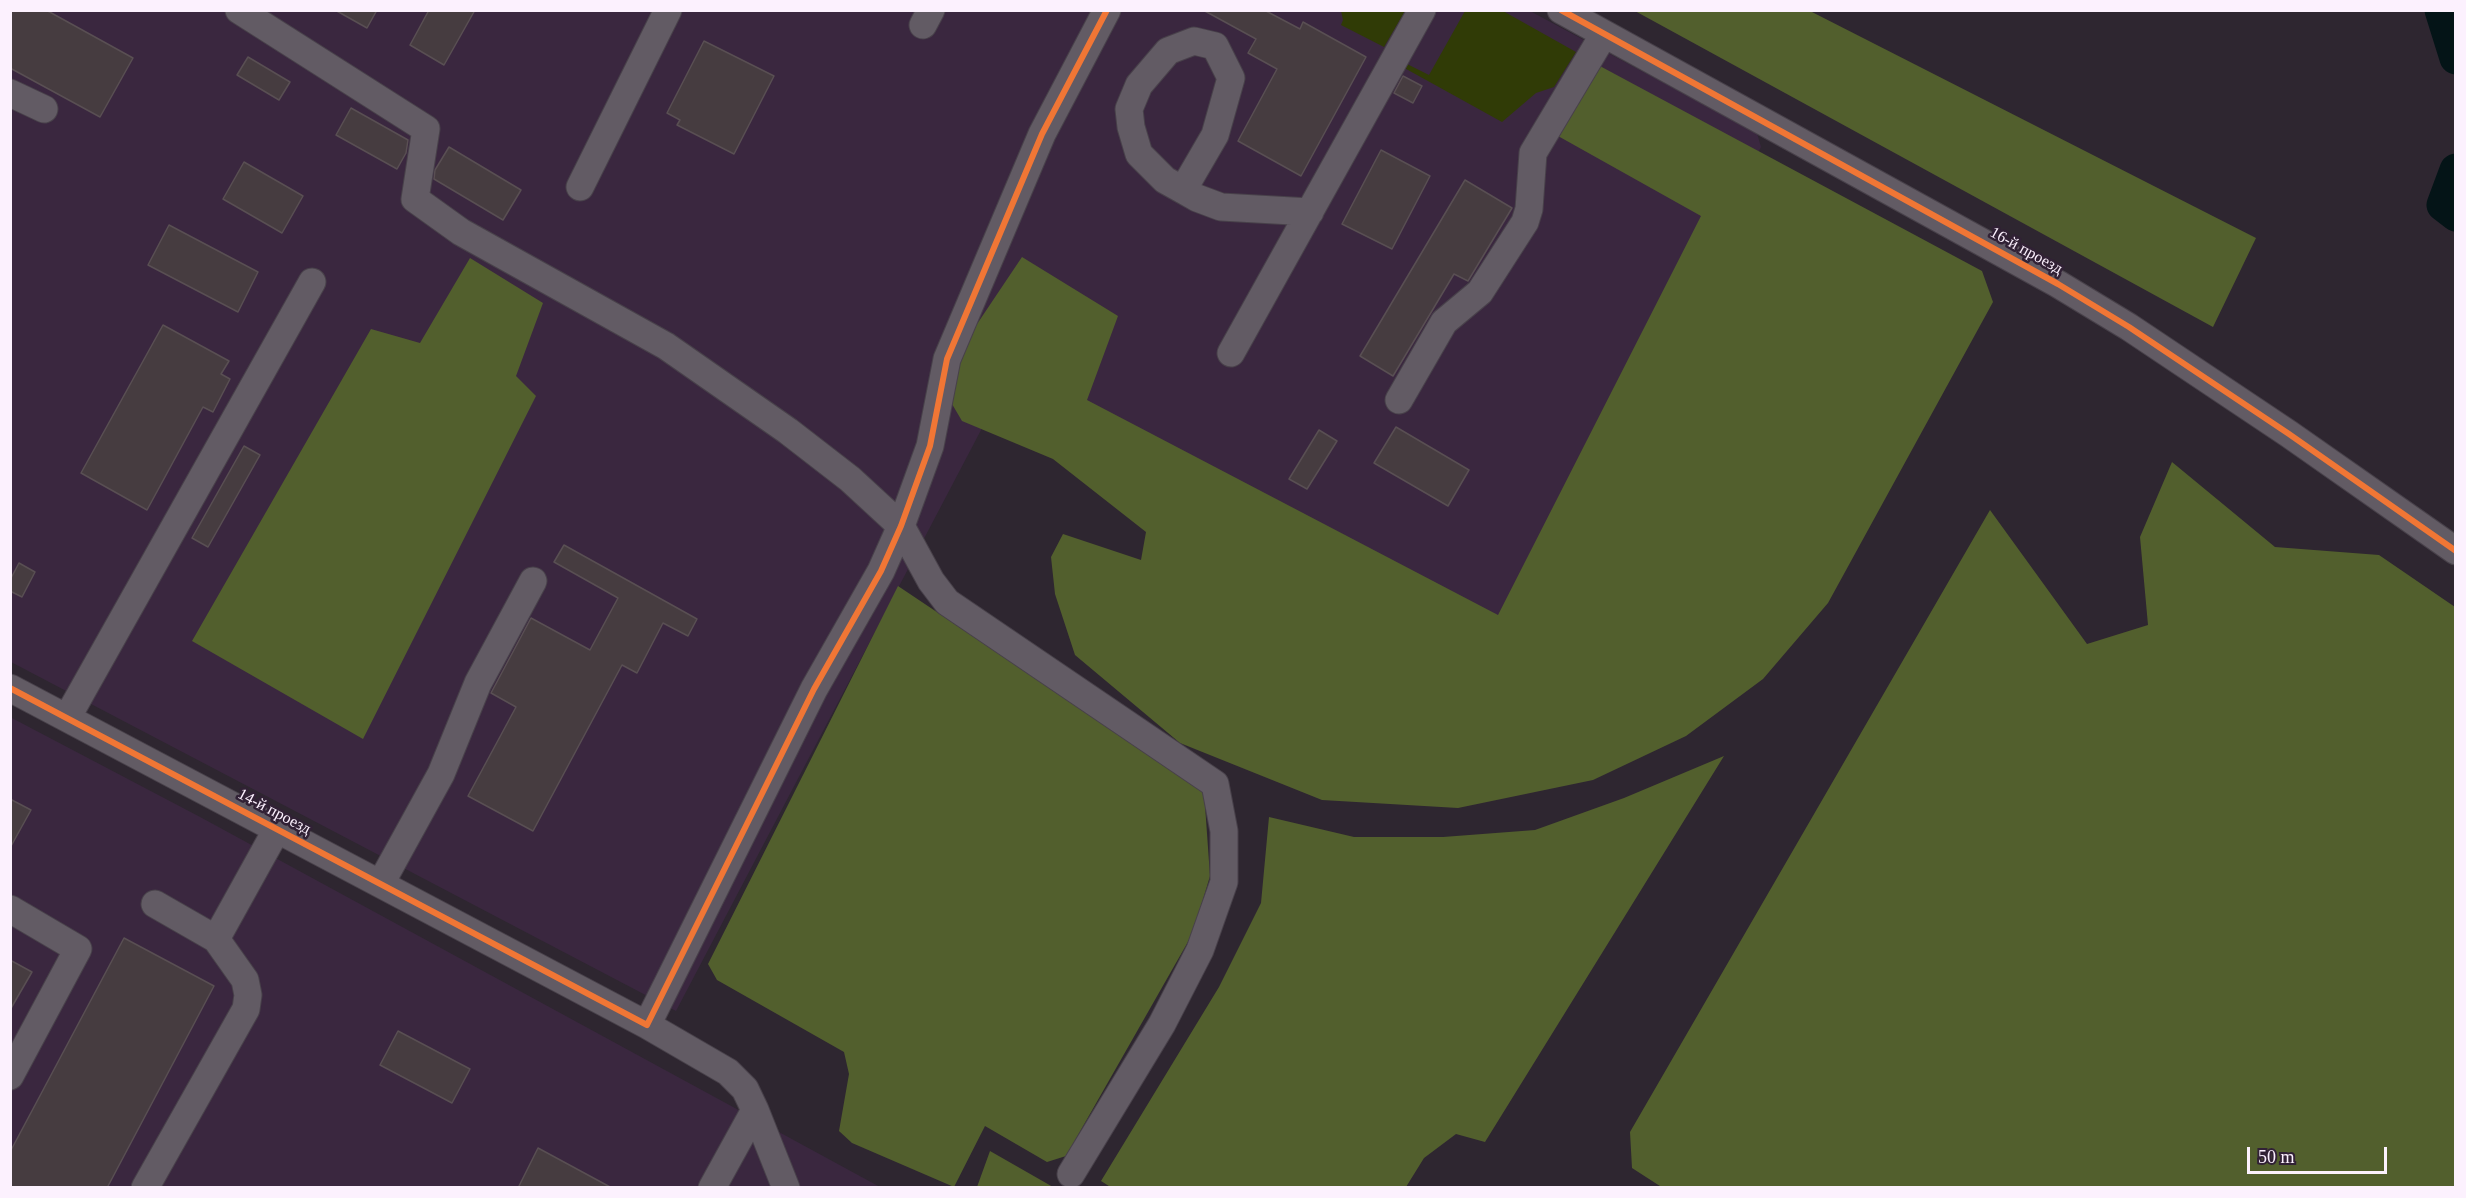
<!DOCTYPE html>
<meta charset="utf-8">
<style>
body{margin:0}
#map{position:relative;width:2466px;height:1198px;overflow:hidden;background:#2e2630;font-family:"Times New Roman",serif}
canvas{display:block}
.frame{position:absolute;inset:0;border:12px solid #fcf1fe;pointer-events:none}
.scale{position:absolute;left:2247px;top:1147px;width:140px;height:27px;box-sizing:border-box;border:3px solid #fcf1fe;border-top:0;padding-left:8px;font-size:18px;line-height:21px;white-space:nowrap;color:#fcf1fe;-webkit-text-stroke:4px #312135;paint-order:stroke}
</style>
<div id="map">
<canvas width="2466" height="1198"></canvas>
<div class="frame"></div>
<div class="scale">50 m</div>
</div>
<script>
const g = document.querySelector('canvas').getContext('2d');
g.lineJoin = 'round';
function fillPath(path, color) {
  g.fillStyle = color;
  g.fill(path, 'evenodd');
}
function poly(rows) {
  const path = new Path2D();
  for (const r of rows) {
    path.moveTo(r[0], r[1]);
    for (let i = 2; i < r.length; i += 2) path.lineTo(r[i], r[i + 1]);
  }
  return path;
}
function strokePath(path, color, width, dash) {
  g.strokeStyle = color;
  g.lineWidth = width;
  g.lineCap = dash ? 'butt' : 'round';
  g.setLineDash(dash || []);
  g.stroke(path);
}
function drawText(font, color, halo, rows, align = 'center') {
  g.font = font + ' "Times New Roman",serif';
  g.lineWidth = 5;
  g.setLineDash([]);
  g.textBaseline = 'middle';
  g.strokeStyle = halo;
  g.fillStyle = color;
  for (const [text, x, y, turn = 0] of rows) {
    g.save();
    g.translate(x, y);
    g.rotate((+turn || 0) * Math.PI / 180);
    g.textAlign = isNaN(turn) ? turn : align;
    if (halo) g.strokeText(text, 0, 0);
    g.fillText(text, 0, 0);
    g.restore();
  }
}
fillPath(poly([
 [10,11,1530,11,1757,133,1761,147,1496,654,1001,392,676,1011,11,662],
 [10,717,202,818,880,1187,11,1187]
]), '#3a273f');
fillPath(poly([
 [1341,11,1341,10,1405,11,1384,47,1341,25,1343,20],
 [1465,11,1503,11,1576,52,1554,87,1536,93,1502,122,1399,65,1401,61,1429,75]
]), '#303b06');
fillPath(poly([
 [1635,11,1810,11,2256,238,2213,327],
 [1598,65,1982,271,1993,302,1828,603,1763,679,1686,736,1593,780,1458,808,1322,800,1180,743,1075,655,1055,594,1051,557,1063,534,1141,560,1146,532,1053,459,962,421,952,404,951,374,973,330,1022,257,1118,316,1087,400,1498,615,1701,216,1558,136],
 [470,258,543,303,516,376,536,396,363,739,192,641,371,329,420,343],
 [2172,462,2275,547,2379,555,2455,607,2455,1187,1663,1188,1632,1168,1630,1132,1990,510,2087,644,2148,625,2140,537],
 [898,586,1204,791,1210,876,1193,933,1066,1156,1047,1162,985,1126,954,1187,852,1143,839,1131,849,1074,844,1052,717,980,708,964],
 [1724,756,1485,1142,1456,1134,1424,1158,1406,1187,1112,1188,1101,1181,1219,987,1261,903,1269,817,1354,837,1443,837,1535,830,1624,798],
 [990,1151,1053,1187,977,1187]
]), '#525f2d');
strokePath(poly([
 [2441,10,2456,58],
 [2456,170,2443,205,2456,215]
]), '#041417', 33);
const building = poly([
 [10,10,46,10,133,58,100,117,10,68,10,10],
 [335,10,377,10,367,28,335,10],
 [429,10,475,10,444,65,410,45,429,10],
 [1203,10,1266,11,1300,29,1303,22,1366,57,1301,176,1238,141,1277,69,1248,53,1256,39,1203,10],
 [704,41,774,76,734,154,677,125,680,120,667,113,704,41],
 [248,57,290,82,279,100,237,75,248,57],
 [1403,76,1422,86,1413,103,1394,93,1403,76],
 [351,108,408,140,406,153,397,169,336,135,351,108],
 [449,147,521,190,503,220,434,179,435,170,449,147],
 [1381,150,1430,176,1392,249,1342,224,1381,150],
 [244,162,303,196,282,233,223,199,244,162],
 [1465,180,1512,208,1468,281,1454,274,1393,376,1360,356,1465,180],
 [169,225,258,272,238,312,148,265,169,225],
 [163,325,229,361,221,374,230,379,213,412,203,407,147,510,81,473,163,325],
 [1396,427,1469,470,1448,506,1374,463,1396,427],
 [1319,430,1337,441,1307,489,1289,479,1319,430],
 [244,446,260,455,208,547,192,538,244,446],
 [564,545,697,619,688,636,663,623,637,673,622,665,533,831,468,796,516,707,491,693,531,618,590,650,618,598,554,562,564,545],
 [19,563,35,572,22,597,10,591,10,580,19,563],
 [10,799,31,810,10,848,10,799],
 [124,938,214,986,107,1188,10,1188,10,1152,124,938],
 [10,960,32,972,10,1010,10,960],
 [398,1031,470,1069,452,1103,380,1065,398,1031],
 [538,1148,612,1188,518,1188,538,1148]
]);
fillPath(building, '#463c40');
strokePath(building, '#594f53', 1.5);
const minor = poly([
 [239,10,426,129,415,199,461,232,666,346,788,431,850,479,901,526,931,581,947,602,1215,784,1224,831,1224,882,1200,950,1162,1024,1071,1174],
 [1561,10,2058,284,2129,327,2289,434,2456,551],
 [923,25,931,10],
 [10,93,44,109],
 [580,187,668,10],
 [1183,190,1215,135,1231,78,1215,46,1194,41,1168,51,1139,85,1129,109,1131,127,1139,154,1165,180,1183,190,1197,198,1221,207,1310,212],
 [1231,353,1422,10],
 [1399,400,1444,322,1480,292,1525,222,1529,209,1533,153,1604,34],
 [10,688,647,1025,814,689,881,571,901,526,930,446,947,359,1042,134,1107,10],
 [67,718,312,282],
 [381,883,441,774,478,683,533,581],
 [155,904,216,939],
 [10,909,78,949,10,1076],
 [647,1025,728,1072,745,1089,755,1110,712,1188],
 [755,1110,786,1188],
 [145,1188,246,1009,248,995,245,980,216,939,277,829]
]);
strokePath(minor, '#48414a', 29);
strokePath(minor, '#625b64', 27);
strokePath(poly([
 [1561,10,2058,284,2129,327,2289,434,2456,551],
 [10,688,647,1025,814,689,881,571,901,526,930,446,947,359,1042,134,1107,10]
]), '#f07635', 6);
drawText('16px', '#fcf1fe', '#312135', [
 ["16-й проезд",2026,251,29],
 ["14-й проезд",274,812,28]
]);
</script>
